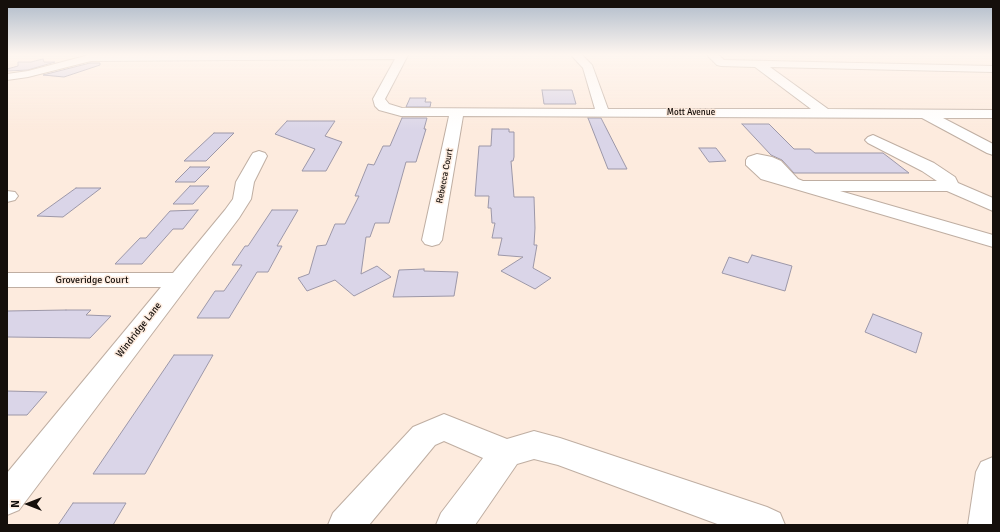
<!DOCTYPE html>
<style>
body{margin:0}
#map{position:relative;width:1000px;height:532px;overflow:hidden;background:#fdebde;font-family:Signika,sans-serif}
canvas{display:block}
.frame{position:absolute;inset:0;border:8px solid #150f0b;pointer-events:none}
.north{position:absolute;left:8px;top:484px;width:40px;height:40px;-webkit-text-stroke:3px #fdebde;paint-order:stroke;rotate:270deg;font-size:11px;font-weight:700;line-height:16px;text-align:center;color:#150f0b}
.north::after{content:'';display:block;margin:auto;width:14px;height:18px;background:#150f0b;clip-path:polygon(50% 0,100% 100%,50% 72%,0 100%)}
</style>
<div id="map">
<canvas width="1000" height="532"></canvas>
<div class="frame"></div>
<div class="north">N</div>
</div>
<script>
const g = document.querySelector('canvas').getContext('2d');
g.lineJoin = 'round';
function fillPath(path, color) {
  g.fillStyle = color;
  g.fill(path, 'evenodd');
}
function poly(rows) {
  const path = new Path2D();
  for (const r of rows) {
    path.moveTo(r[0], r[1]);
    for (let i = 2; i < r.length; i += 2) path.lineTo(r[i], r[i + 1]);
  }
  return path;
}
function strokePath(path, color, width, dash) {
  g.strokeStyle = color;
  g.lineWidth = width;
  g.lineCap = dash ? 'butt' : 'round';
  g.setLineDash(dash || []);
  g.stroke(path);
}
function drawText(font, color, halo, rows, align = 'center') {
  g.font = font + ' Signika,sans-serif';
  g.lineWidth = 3;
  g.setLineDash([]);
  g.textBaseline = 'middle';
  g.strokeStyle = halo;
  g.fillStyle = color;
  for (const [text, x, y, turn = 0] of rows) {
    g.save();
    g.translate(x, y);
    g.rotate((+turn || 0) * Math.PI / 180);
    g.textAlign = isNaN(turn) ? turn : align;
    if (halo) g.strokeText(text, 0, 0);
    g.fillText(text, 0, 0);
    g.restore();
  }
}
const building = poly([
 [43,59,44,62,55,62,28,70,7,71,7,69,18,66,18,62,31,62,43,59],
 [90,63,100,63,100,65,64,77,43,75,90,63],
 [542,90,572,90,576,104,544,104,542,90],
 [410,98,426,98,425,102,431,102,430,107,406,107,410,98],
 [402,118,427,118,424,129,426,129,416,162,406,162,389,223,375,223,370,237,366,237,361,274,377,266,391,277,354,296,335,280,307,291,298,278,309,274,317,246,326,245,335,224,345,224,359,196,355,196,368,164,374,165,383,146,390,146,402,118],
 [588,118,601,118,627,169,608,169,588,118],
 [287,121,335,121,325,136,342,142,326,171,302,171,315,149,275,134,287,121],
 [742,124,769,124,794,149,810,149,815,153,883,153,909,173,794,173,782,160,771,155,742,124],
 [492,129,509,129,509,132,514,132,514,157,513,161,511,161,514,197,534,197,535,228,534,245,537,245,533,268,551,278,535,289,501,271,523,257,498,255,502,238,492,238,495,223,492,223,491,208,488,208,489,196,475,196,479,146,491,146,492,129],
 [214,133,234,133,206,161,184,161,214,133],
 [699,148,716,148,726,161,709,162,699,148],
 [190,167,210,167,195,182,175,182,190,167],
 [190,186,209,186,193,204,173,204,190,186],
 [76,188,101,188,63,217,37,216,76,188],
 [198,210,183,229,173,229,142,264,115,264,140,238,146,238,170,211,198,210],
 [272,210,298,210,277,246,282,246,268,272,257,272,229,318,197,318,215,291,224,291,242,265,232,265,245,246,248,246,272,210],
 [752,255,792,266,785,291,722,273,729,257,748,263,752,255],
 [424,269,424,271,458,272,454,296,393,297,399,270,424,269],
 [66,310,91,310,86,315,111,316,90,338,7,337,7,311,66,310],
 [873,314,922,333,916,353,865,332,873,314],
 [174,355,213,355,145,474,93,474,174,355],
 [7,391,47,392,27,415,7,415,7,391],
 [73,503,126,503,113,525,58,525,73,503]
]);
fillPath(building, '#dad5e8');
strokePath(building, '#9c97a8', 1);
const minor = poly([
 [89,55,408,55,385,99,389,104,402,108,595,109,583,68,571,55,582,55,592,65,608,109,811,109,755,67,721,66,717,65,707,55,719,55,724,60,993,66,993,72,770,67,828,109,993,110,993,118,943,118,993,144,993,155,987,153,922,118,463,116,442,240,439,244,432,246,425,244,422,240,449,116,401,116,379,110,375,106,373,99,395,59,91,61,28,77,7,80,7,74,28,71,89,55],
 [873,135,934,163,955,177,958,183,993,198,993,211,947,191,840,191,993,235,993,247,761,179,746,165,746,160,748,157,757,154,772,157,781,161,798,179,803,181,937,181,922,171,868,143,865,140,868,137,873,135],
 [259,151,265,153,267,156,254,182,251,199,239,218,19,510,7,515,7,473,161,287,7,287,7,273,173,273,225,210,233,199,236,182,251,156,253,153,259,151],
 [7,191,15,192,18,196,15,200,7,202,7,191],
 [444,414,507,439,534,431,560,438,767,507,780,513,785,525,720,525,558,465,534,459,517,464,475,525,436,525,441,513,483,458,444,441,435,445,369,525,328,525,333,513,413,427,444,414]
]);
const major = poly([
 [993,457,993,525,968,525,976,472,981,462,993,457]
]);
strokePath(minor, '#bfaea2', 2);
strokePath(major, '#bfaea2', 2);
fillPath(minor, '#fff');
fillPath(major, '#fff');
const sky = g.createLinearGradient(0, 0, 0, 130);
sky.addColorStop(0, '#afbbca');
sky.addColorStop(0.42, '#fef6f0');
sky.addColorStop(1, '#fef6f000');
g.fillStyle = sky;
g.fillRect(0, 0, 1000, 130);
drawText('9px', '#150f0b', '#fdebde', [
 ["Mott Avenue",691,113],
 ["Rebecca Court",445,176,-79]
]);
drawText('10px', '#150f0b', '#fdebde', [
 ["Groveridge Court",92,280],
 ["Windridge Lane",139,330,-52]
]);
</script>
